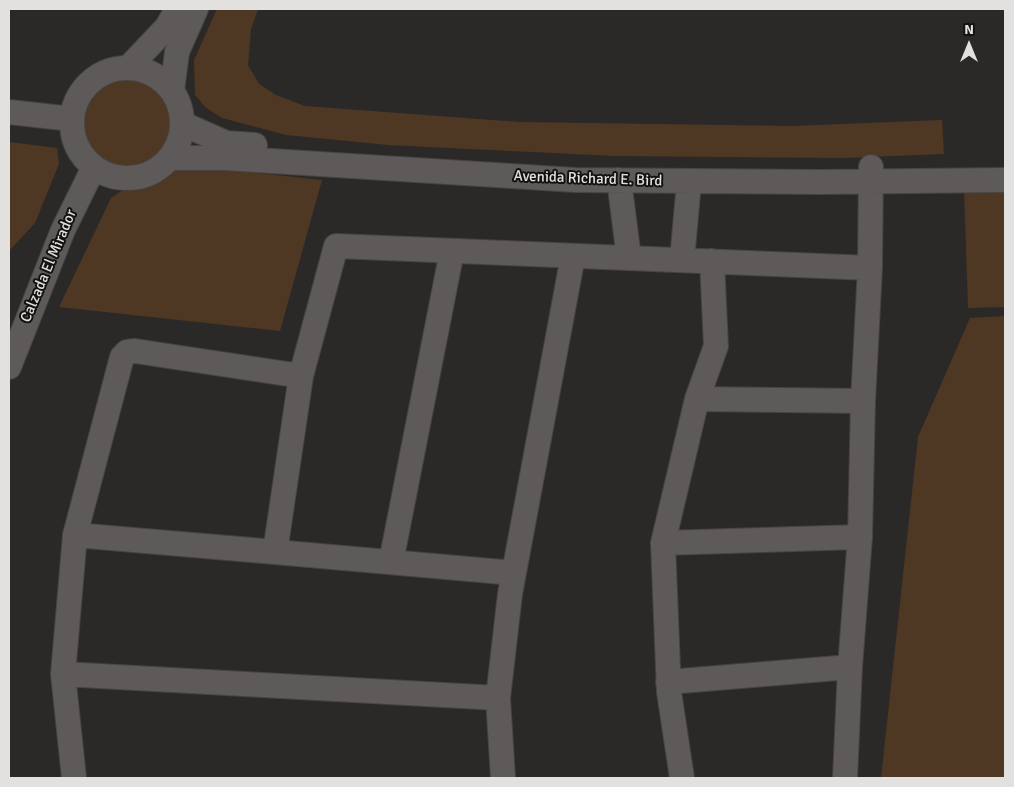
<!DOCTYPE html>
<style>
body{margin:0}
#map{position:relative;width:1014px;height:787px;overflow:hidden;background:#2b2928;font-family:Signika,sans-serif}
canvas{display:block}
.frame{position:absolute;inset:0;border:10px solid #e2e1e0;pointer-events:none}
.north{position:absolute;left:944px;top:20px;width:50px;height:50px;-webkit-text-stroke:4px #131211;paint-order:stroke;rotate:0deg;font-size:14px;font-weight:700;line-height:20px;text-align:center;color:#e2e1e0}
.north::after{content:'';display:block;margin:auto;width:18px;height:22px;background:#e2e1e0;clip-path:polygon(50% 0,100% 100%,50% 72%,0 100%)}
</style>
<div id="map">
<canvas width="1014" height="787"></canvas>
<div class="frame"></div>
<div class="north">N</div>
</div>
<script>
const g = document.querySelector('canvas').getContext('2d');
g.lineJoin = 'round';
function fillPath(path, color) {
  g.fillStyle = color;
  g.fill(path, 'evenodd');
}
function poly(rows) {
  const path = new Path2D();
  for (const r of rows) {
    if (r.length === 3) {
      path.moveTo(r[0] + r[2], r[1]);
      path.arc(r[0], r[1], r[2], 0, 2 * Math.PI);
      continue;
    }
    path.moveTo(r[0], r[1]);
    for (let i = 2; i < r.length; i += 2) path.lineTo(r[i], r[i + 1]);
  }
  return path;
}
function strokePath(path, color, width, dash) {
  g.strokeStyle = color;
  g.lineWidth = width;
  g.lineCap = dash ? 'butt' : 'round';
  g.setLineDash(dash || []);
  g.stroke(path);
}
function drawText(font, color, halo, rows, align = 'center') {
  g.font = font + ' Signika,sans-serif';
  g.lineWidth = 4;
  g.setLineDash([]);
  g.textBaseline = 'middle';
  g.strokeStyle = halo;
  g.fillStyle = color;
  for (const [text, x, y, turn = 0] of rows) {
    g.save();
    g.translate(x, y);
    g.rotate((+turn || 0) * Math.PI / 180);
    g.textAlign = isNaN(turn) ? turn : align;
    if (halo) g.strokeText(text, 0, 0);
    g.fillText(text, 0, 0);
    g.restore();
  }
}
fillPath(poly([
 [217,9,258,9,251,29,248,65,259,84,276,95,305,106,519,122,792,126,942,120,944,154,843,158,614,156,388,145,286,135,222,118,205,107,195,95,194,60],
 [127,125,46],
 [9,142,57,148,59,164,35,223,9,251],
 [185,165,322,180,280,331,59,307,111,198,129,186,170,174],
 [964,189,1005,189,1005,307,968,308],
 [1005,316,1005,778,881,778,918,437,970,318]
]), '#4e3823');
const minor = poly([
 [129,67,167,27,177,9],
 [127,123,55],
 [172,91,177,52,196,9],
 [9,112,72,119],
 [183,124,226,143,255,145],
 [171,158,224,158,575,180,820,182,1005,180],
 [619,180,629,258],
 [682,260,689,182],
 [9,367,63,230,94,167],
 [697,399,863,401],
 [75,535,275,552],
 [663,543,860,537],
 [391,562,452,251],
 [514,573,275,552,301,376,336,246,870,268],
 [63,674,498,698],
 [668,682,850,667],
 [74,778,63,674,75,535,122,357,127,352,135,351,301,376],
 [503,778,498,698,510,594,573,256],
 [682,778,669,692,663,543,697,399,716,346,712,261],
 [845,778,850,667,860,537,863,401,870,268,871,167]
]);
strokePath(minor, '#454442', 26);
strokePath(minor, '#5d5a59', 24);
drawText('15px', '#e2e1e0', '#131211', [
 ["Avenida Richard E. Bird",588,179,2],
 ["Calzada El Mirador",49,266,-67]
]);
</script>
